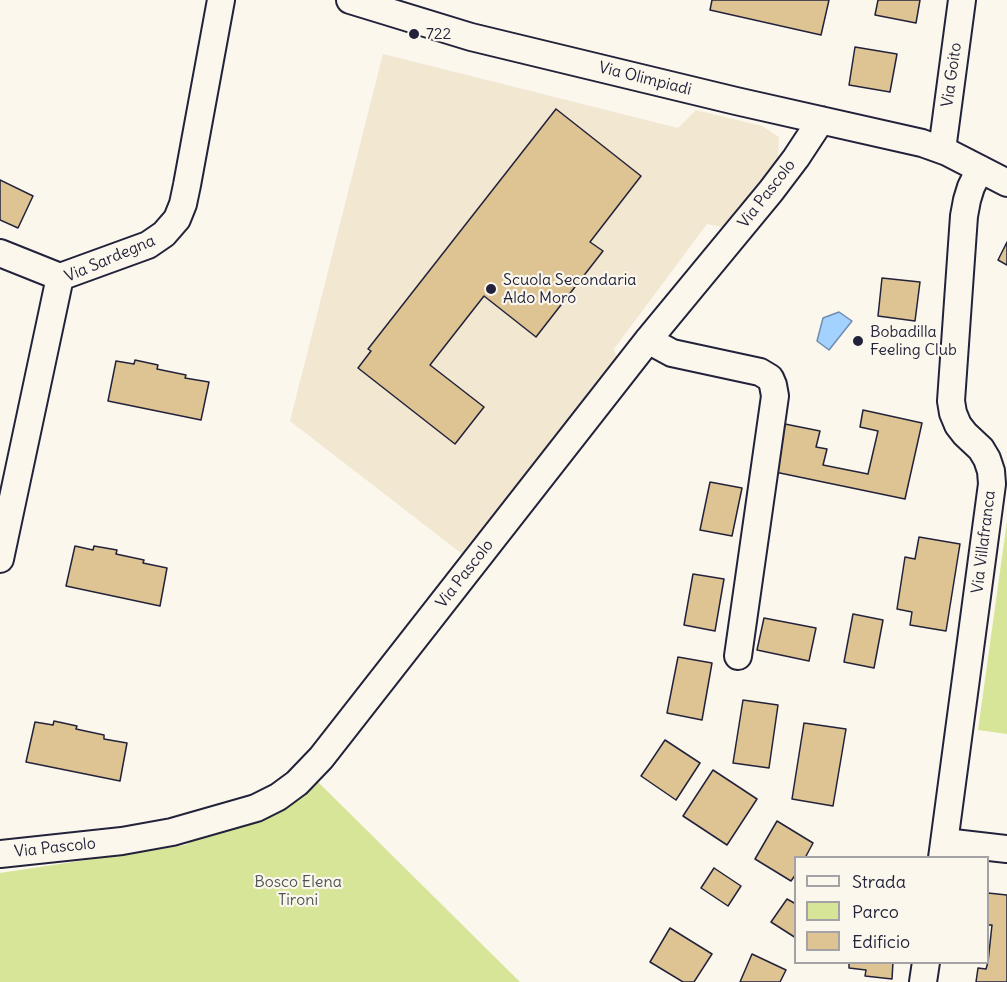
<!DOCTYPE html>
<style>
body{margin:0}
#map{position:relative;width:1007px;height:982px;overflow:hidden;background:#fbf7ec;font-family:Delius,sans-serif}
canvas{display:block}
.legend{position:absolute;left:794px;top:856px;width:195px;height:108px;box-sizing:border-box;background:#fbf7ec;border:2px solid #a4a2a5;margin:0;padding:8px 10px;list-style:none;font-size:18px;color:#22223b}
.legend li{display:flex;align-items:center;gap:12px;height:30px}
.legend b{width:30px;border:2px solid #a4a2a5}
</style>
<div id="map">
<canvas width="1007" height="982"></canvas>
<ul class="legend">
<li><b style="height:8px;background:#fbf7ec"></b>Strada</li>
<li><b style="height:16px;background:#d7e598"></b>Parco</li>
<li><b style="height:16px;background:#dec393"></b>Edificio</li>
</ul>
</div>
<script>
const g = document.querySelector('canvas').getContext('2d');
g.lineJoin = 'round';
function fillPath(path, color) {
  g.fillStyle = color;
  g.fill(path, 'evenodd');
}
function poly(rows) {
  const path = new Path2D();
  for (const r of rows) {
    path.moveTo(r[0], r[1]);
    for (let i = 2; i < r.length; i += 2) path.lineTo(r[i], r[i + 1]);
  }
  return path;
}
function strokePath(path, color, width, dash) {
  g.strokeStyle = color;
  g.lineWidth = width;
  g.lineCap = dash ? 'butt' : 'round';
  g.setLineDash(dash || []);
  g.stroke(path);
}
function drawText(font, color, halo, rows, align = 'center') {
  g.font = font + ' Delius,sans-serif';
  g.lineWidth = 4.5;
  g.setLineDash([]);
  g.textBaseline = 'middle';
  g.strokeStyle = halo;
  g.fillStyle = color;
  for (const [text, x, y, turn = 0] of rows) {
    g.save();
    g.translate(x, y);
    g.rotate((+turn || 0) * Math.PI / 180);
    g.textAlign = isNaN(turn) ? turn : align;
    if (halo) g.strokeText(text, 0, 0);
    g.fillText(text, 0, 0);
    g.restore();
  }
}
fillPath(poly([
 [383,54,678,128,696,110,762,126,779,137,778,158,727,228,707,224,614,349,620,367,466,557,290,421]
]), '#f2e7d1');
fillPath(poly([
 [1007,521,1007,734,978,730],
 [317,781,520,982,0,982,0,873,185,845]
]), '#d7e598');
const water = poly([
 [839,312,852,321,829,350,817,341,823,318,839,312]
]);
fillPath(water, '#a3d2ff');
strokePath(water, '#6f8cb1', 1.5);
const building = poly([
 [712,0,829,0,821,35,710,10,712,0],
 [878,0,920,0,916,23,875,15,878,0],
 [855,47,897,54,890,92,849,85,855,47],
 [556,109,641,176,590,242,603,251,536,337,484,296,430,365,484,407,455,444,358,368,371,351,368,349,556,109],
 [0,180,33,196,18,228,0,220,0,180],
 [1007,242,1007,265,998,260,1007,242],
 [882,278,920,282,915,321,878,316,882,278],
 [135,360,158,365,157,369,186,375,185,378,209,382,201,420,108,401,116,361,134,364,135,360],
 [863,410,922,423,905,499,775,472,785,424,820,431,816,447,827,449,823,465,868,474,878,431,860,427,863,410],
 [710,482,742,488,732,536,700,530,710,482],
 [919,537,960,544,946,631,910,625,912,612,897,609,905,557,915,559,919,537],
 [75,546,93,550,94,546,117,550,116,554,144,560,143,563,167,568,160,606,66,586,75,546],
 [693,574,724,579,715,631,684,625,693,574],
 [853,614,883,620,874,668,844,662,853,614],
 [764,618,816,628,809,661,757,650,764,618],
 [678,657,712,663,702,720,667,713,678,657],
 [743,700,778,705,769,768,733,763,743,700],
 [54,721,77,726,76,729,104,735,104,739,127,743,120,781,26,762,35,722,53,725,54,721],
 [804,723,846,729,833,806,792,799,804,723],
 [665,740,700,763,676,800,641,776,665,740],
 [713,770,757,799,727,845,683,816,713,770],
 [777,821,813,843,805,858,796,858,796,874,791,881,755,859,777,821],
 [714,868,741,886,728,906,701,888,714,868],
 [988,893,1007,895,1007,982,976,982,978,968,986,969,988,962,992,925,988,925,988,893],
 [787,899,796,904,796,938,771,922,787,899],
 [670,928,712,954,694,982,683,982,650,962,670,928],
 [752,954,786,970,780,982,740,982,752,954],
 [849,962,893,962,892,979,865,976,866,970,849,968,849,962]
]);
fillPath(building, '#dec393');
strokePath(building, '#22223b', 1.5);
const minor = poly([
 [350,0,471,37,736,101,922,143,947,152,1007,183],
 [942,150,962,0],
 [0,253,60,277],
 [648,340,672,353,760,372,770,378,773,385,775,396,738,656],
 [0,559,60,277,148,245,164,234,177,219,183,204,187,185,221,0],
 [945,842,1007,849],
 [0,854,122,841,172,832,256,808,278,797,297,783,321,758,648,340,771,191,796,158,821,120],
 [942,858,992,484,991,471,987,459,981,449,965,434,958,425,953,413,951,401,964,216,967,200,971,187,980,169],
 [923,982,926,962]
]);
strokePath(minor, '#22223b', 30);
strokePath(minor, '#fbf7ec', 26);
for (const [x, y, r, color] of [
 [414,34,6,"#22223b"],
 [491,289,6,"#22223b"],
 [858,341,6,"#22223b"]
]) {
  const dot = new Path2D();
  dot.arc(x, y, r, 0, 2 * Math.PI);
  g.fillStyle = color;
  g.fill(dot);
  strokePath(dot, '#fbf7ec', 2);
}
drawText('16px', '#22223b', '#fbf7ec', [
 ["722",426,34],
 ["Scuola Secondaria",503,280],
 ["Aldo Moro",503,298],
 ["Bobadilla",870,332],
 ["Feeling Club",870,350]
], 'left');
drawText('16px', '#22223b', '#fbf7ec', [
 ["Via Goito",952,75,-82],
 ["Via Olimpiadi",645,79,14],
 ["Via Pascolo",767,194,-52],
 ["Via Sardegna",110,259,-23],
 ["Via Villafranca",984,542,-83],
 ["Via Pascolo",465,574,-52],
 ["Via Pascolo",55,848,-6]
]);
drawText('16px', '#4f5352', '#fbf7ec', [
 ["Bosco Elena",298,882],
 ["Tironi",298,900]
]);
</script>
